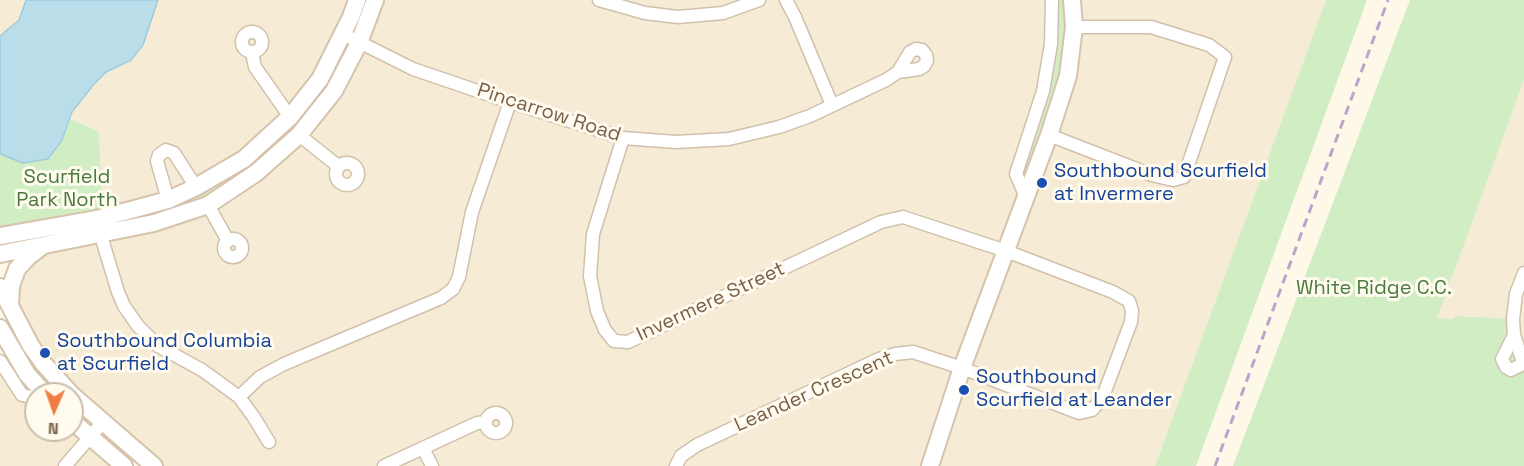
<!DOCTYPE html>
<style>
body{margin:0}
#map{position:relative;width:1524px;height:466px;overflow:hidden;background:#fef8e8;font-family:"Space Grotesk",sans-serif}
canvas{display:block}
.north{position:absolute;left:24px;top:382px;width:60px;height:60px;box-sizing:border-box;background:#fffbef;border:2px solid #cabdad;border-radius:50%;rotate:182deg;font-size:16px;font-weight:700;line-height:24px;text-align:center;color:#7a6049}
.north::after{content:'';display:block;margin:auto;width:21px;height:27px;background:#ef7d45;clip-path:polygon(50% 0,100% 100%,50% 72%,0 100%)}
</style>
<div id="map">
<canvas width="1524" height="466"></canvas>
<div class="north">N</div>
</div>
<script>
const g = document.querySelector('canvas').getContext('2d');
g.lineJoin = 'round';
function fillPath(path, color) {
  g.fillStyle = color;
  g.fill(path, 'evenodd');
}
function poly(rows) {
  const path = new Path2D();
  for (const r of rows) {
    if (r.length === 3) {
      path.moveTo(r[0] + r[2], r[1]);
      path.arc(r[0], r[1], r[2], 0, 2 * Math.PI);
      continue;
    }
    path.moveTo(r[0], r[1]);
    for (let i = 2; i < r.length; i += 2) path.lineTo(r[i], r[i + 1]);
  }
  return path;
}
function strokePath(path, color, width, dash) {
  g.strokeStyle = color;
  g.lineWidth = width;
  g.lineCap = dash ? 'butt' : 'round';
  g.setLineDash(dash || []);
  g.stroke(path);
}
function drawText(font, color, halo, rows, align = 'center') {
  g.font = font + ' "Space Grotesk",sans-serif';
  g.lineWidth = 6;
  g.setLineDash([]);
  g.textBaseline = 'middle';
  g.strokeStyle = halo;
  g.fillStyle = color;
  for (const [text, x, y, turn = 0] of rows) {
    g.save();
    g.translate(x, y);
    g.rotate((+turn || 0) * Math.PI / 180);
    g.textAlign = isNaN(turn) ? turn : align;
    if (halo) g.strokeText(text, 0, 0);
    g.fillText(text, 0, 0);
    g.restore();
  }
}
fillPath(poly([
 [0,0,26,0,19,20,0,36],
 [158,0,357,0,290,117,196,187,102,216,99,132,71,119,72,112,94,84,106,72,131,60,143,45],
 [375,0,1326,0,1155,466,154,466,31,346,11,286,28,257,208,205],
 [1524,80,1524,370,1521,365,1513,319,1456,316,1455,319,1436,318],
 [0,361,36,398,36,430,72,430,124,466,0,466]
]), '#f6ebd5');
fillPath(poly([
 [357,0,375,0,334,91,256,173,154,223,0,236,0,154,23,163,62,140,71,119,99,132,102,216,196,187,290,117],
 [1052,0,1072,0,1074,27,1026,197,1016,174,1043,91],
 [1326,0,1367,0,1196,466,1155,466],
 [1410,0,1524,0,1524,80,1437,318,1454,319,1455,316,1513,319,1521,365,1524,370,1524,466,1233,466]
]), '#d1edc4');
const water = poly([
 [26,0,158,0,143,45,131,60,106,72,94,84,72,112,62,140,48,159,23,163,0,154,0,36,19,20,26,0]
]);
fillPath(water, '#badee9');
strokePath(water, '#9fccdc', 1.5);
const street = poly([
 [599,0,645,13,678,17,723,13,759,0],
 [786,0,795,17,832,105],
 [252,42,10],
 [343,34,413,69,510,102,623,138,676,142,729,139,779,127,810,116,886,80,898,72],
 [916,49,922,50,926,55,927,61,924,66,919,69,898,72,910,52,916,49],
 [252,53,255,67,290,117],
 [299,135,338,166],
 [1049,135,1152,175,1173,180,1184,177,1225,57,1209,45,1151,27,1074,27],
 [623,138,593,234,591,263,590,276,597,311,605,330,614,341,628,342,881,222,903,217,1006,251,1113,292,1129,301,1132,311,1131,322,1102,399,1092,410,1079,413,962,368,913,352,895,354,879,359,697,445,681,456,676,466],
 [347,174,11],
 [1026,197,1016,174,1043,91,1051,44,1052,0],
 [168,200,157,161,159,155,166,150,174,153,196,187],
 [208,205,228,241],
 [98,226,118,292,124,306,138,326,158,346,202,370,239,397,253,416,269,442],
 [233,248,9],
 [1514,335,1522,359,1521,365,1511,370,1506,367,1502,359,1514,335],
 [1514,335,1513,319,1516,294,1524,273],
 [0,361,22,395,36,398],
 [239,397,260,377,284,364,441,298,453,289,459,277,472,212,510,102],
 [496,423,10],
 [423,448,432,466],
 [65,466,103,422],
 [384,466,477,423,486,422]
]);
const secondary = poly([
 [0,236,97,219,168,200,196,187,244,159,290,117,320,79,351,17,357,0],
 [0,254,154,223,208,205,256,173,299,135,334,91,359,43,375,0],
 [0,287,31,346,43,363,71,394],
 [10,305,11,286,17,269,28,257,41,247],
 [0,328,27,374,45,394],
 [72,395,154,466],
 [72,421,124,466],
 [930,466,962,368,1049,135,1068,76,1074,27,1072,0]
]);
strokePath(street, '#d1c0ac', 15);
strokePath(secondary, '#d7c3ab', 20);
strokePath(street, '#fff', 12);
strokePath(secondary, '#fff', 16);
strokePath(poly([
 [1215,466,1388,0]
]), '#bca4ca', 3, [9, 6]);
for (const [x, y, r, color] of [
 [1042,183,6,"#1a4fb4"],
 [45,353,6,"#1a4fb4"],
 [964,390,6,"#1a4fb4"]
]) {
  const dot = new Path2D();
  dot.arc(x, y, r, 0, 2 * Math.PI);
  g.fillStyle = color;
  g.fill(dot);
  strokePath(dot, '#fffbef', 2);
}
drawText('20px', '#7a6049', '#fffbef', [
 ["Pincarrow Road",549,113,18],
 ["Invermere Street",711,302,-25],
 ["Leander Crescent",814,392,-24]
]);
drawText('20px', '#164399', '#fffbef', [
 ["Southbound Scurfield",1054,172],
 ["at Invermere",1054,195],
 ["Southbound Columbia",57,342],
 ["at Scurfield",57,365],
 ["Southbound",976,378],
 ["Scurfield at Leander",976,401]
], 'left');
drawText('20px', '#497a3d', '#fffbef', [
 ["Scurfield",67,178],
 ["Park North",67,201],
 ["White Ridge C.C.",1374,289]
]);
</script>
